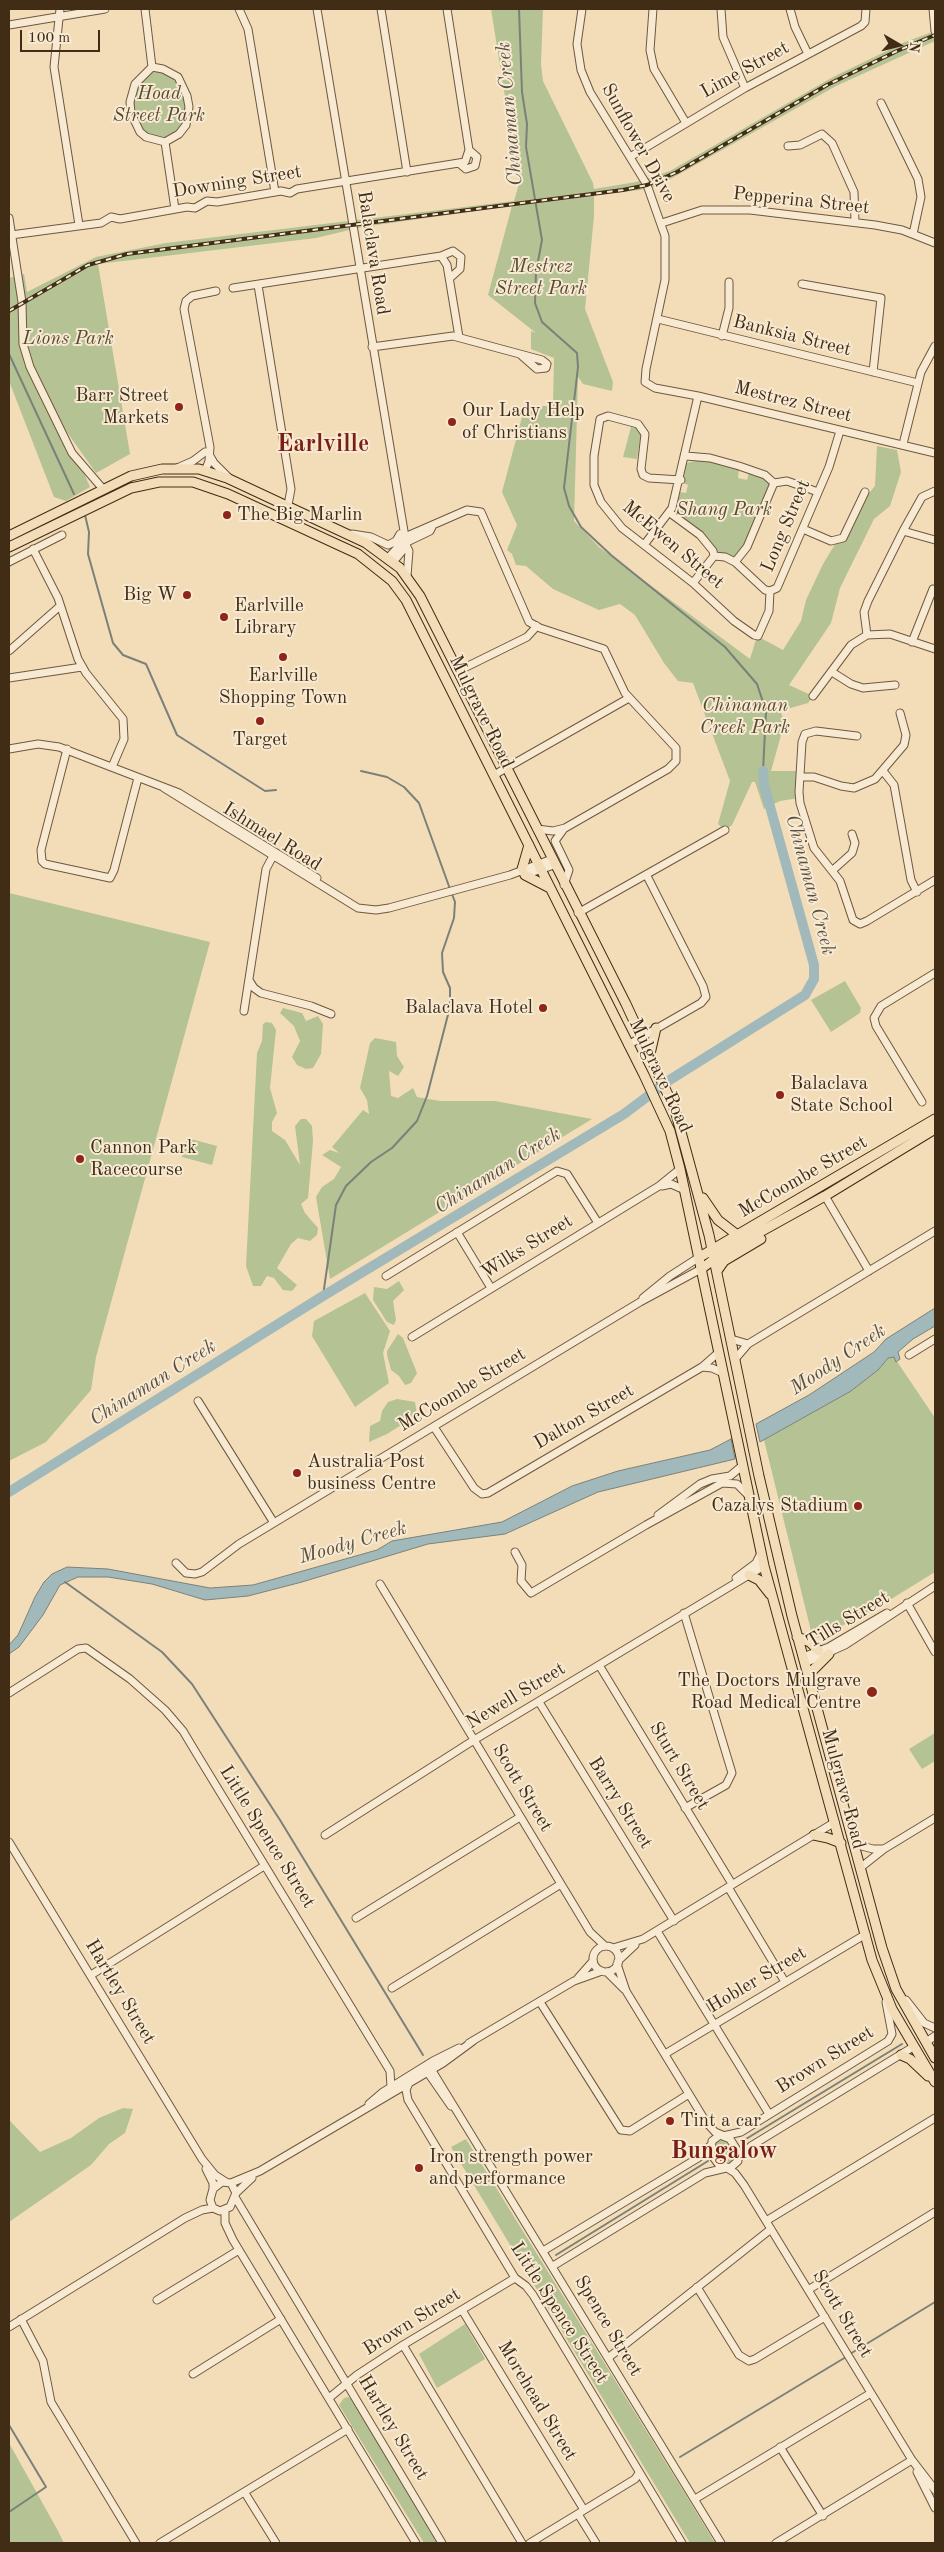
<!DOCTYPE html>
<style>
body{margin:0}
#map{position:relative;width:944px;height:2552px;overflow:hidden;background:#f3ddb9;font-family:"Old Standard TT",serif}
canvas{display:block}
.frame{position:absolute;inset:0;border:10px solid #412c15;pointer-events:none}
.north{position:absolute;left:874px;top:20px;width:50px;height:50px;-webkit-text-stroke:4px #f7e9d2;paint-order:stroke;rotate:98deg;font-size:14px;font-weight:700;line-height:20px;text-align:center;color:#412c15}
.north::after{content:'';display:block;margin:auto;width:18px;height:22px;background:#412c15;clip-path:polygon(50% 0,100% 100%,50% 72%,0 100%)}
.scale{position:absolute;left:20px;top:30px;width:80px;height:22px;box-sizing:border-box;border:2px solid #412c15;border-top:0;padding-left:6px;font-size:15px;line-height:18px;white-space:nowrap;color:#412c15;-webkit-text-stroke:4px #f7e9d2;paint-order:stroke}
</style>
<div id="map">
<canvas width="944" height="2552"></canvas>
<div class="frame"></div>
<div class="north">N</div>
<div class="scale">100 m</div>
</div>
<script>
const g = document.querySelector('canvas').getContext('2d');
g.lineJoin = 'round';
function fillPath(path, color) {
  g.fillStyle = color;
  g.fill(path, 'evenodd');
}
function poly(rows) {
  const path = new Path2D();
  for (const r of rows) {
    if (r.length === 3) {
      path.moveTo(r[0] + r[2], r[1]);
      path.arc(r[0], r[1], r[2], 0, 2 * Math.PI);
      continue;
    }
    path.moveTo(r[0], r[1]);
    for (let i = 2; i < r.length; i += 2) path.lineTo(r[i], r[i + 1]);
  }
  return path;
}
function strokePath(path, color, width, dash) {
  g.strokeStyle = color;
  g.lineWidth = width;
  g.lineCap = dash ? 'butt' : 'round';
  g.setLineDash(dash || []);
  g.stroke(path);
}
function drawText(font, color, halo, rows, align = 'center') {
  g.font = font + ' "Old Standard TT",serif';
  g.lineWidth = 4;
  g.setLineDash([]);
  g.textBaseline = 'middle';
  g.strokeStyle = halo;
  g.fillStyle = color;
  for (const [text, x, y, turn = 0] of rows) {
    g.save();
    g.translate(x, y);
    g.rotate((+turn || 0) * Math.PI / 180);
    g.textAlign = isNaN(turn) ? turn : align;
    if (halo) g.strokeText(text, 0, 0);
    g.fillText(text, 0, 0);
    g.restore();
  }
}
fillPath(poly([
 [491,9,543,9,541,64,543,81,593,183,594,189,636,182,670,171,833,77,905,42,935,31,935,41,836,86,658,186,640,190,594,195,594,216,585,309,613,382,612,391,583,384,578,377,574,521,599,547,750,659,757,636,783,650,801,621,806,600,823,564,859,505,875,486,877,446,897,450,901,472,890,506,874,519,840,588,831,623,789,685,813,696,808,703,780,711,785,721,771,771,800,771,799,798,780,801,764,809,755,782,752,782,732,825,725,830,718,824,730,781,693,683,678,681,664,663,635,615,620,604,599,610,553,589,526,566,516,565,512,554,507,550,517,525,502,492,525,406,553,406,554,358,531,349,531,331,536,333,488,295,512,206,362,227,316,238,98,264,130,454,96,473,64,428,90,487,66,501,54,497,9,381,9,278,24,274,27,292,96,257,166,243,514,201,519,184],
 [152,67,178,77,187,96,186,125,165,142,146,137,131,113,135,84],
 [631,427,638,428,641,433,637,459,623,457],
 [705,459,739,468,738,478,747,480,749,472,764,476,771,482,748,541,734,559,718,554,675,512,680,492,686,493,688,485,683,483,686,463],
 [9,893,210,942,96,1357,91,1390,46,1442,9,1461],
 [845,981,861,1008,860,1013,831,1032,811,1000],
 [283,1008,302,1013,306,1021,318,1016,323,1024,321,1054,313,1068,306,1069,297,1065,292,1057,300,1041,294,1026,280,1013],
 [266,1022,272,1023,276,1030,270,1088,277,1113,272,1122,272,1131,285,1140,300,1165,295,1126,301,1119,306,1119,312,1126,313,1141,308,1198,301,1204,305,1213,318,1228,317,1235,310,1241,298,1238,291,1244,277,1268,297,1285,292,1291,283,1290,274,1278,267,1276,261,1286,253,1286,246,1266,257,1053,262,1041,263,1024],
 [375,1038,396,1042,397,1056,404,1067,398,1076,389,1071,391,1096,398,1098,413,1088,417,1097,440,1101,495,1101,592,1119,330,1279,316,1197,322,1187,334,1179,341,1167,322,1155,330,1150,339,1153,332,1147,363,1110,369,1114,367,1100,360,1088,370,1043],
 [187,1138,217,1146,212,1165,182,1157],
 [399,1281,404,1290,393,1301,396,1320,394,1325,387,1322,373,1300,374,1287,387,1289],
 [365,1293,390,1331,383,1353,389,1383,355,1407,312,1336,314,1321],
 [398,1334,403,1338,417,1373,411,1383,405,1385,399,1376,391,1370,387,1355,387,1351],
 [894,1357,935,1418,935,1572,870,1612,817,1638,812,1635,764,1440,851,1391,878,1370,888,1358],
 [397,1399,415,1402,417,1415,387,1434,369,1442,370,1426,380,1421,382,1411,388,1402],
 [935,1733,935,1761,922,1769,909,1749],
 [123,2108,133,2109,125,2133,109,2144,91,2165,9,2222,9,2120,40,2152,71,2138,99,2118],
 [466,2139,684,2492,715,2543,690,2543,451,2147],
 [720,2140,728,2144,733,2152,734,2160,730,2164,720,2160,715,2153,715,2143],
 [465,2324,485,2359,437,2388,419,2354],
 [348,2397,352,2399,439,2543,424,2543,339,2405,344,2398],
 [9,2443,57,2529,64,2543,9,2543]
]), '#b4c294');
const water = poly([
 [935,1308,935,1326,913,1339,898,1352,900,1359,896,1362,894,1357,888,1358,878,1370,851,1391,760,1442,756,1424,809,1395,874,1352,886,1339,935,1308],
 [731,1439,735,1459,598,1492,505,1534,428,1544,302,1582,248,1596,205,1600,152,1584,108,1577,78,1577,60,1585,43,1615,19,1647,9,1654,9,1645,18,1635,35,1597,44,1582,52,1574,67,1567,108,1569,210,1588,253,1585,377,1550,392,1541,502,1522,572,1486,618,1471,710,1450,731,1439]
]);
fillPath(water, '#a1b9bb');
strokePath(water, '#7b8179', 1);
strokePath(poly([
 [519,9,522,92,527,124,526,147,542,240,536,272,535,303,542,322,577,353,578,367,564,488,569,506,581,527,611,555,725,647,757,684,766,711,763,771],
 [9,354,74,494],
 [85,515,89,532,88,554,113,643,123,655,146,664,177,735,265,791,276,790],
 [361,771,387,777,404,787,419,803,450,889],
 [323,1296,336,1205,346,1186,371,1162,392,1148,417,1121,427,1096,450,1007,450,988,443,972,442,953,454,918,455,902,452,894],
 [65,1582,162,1652,192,1684,280,1820,423,2055],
 [741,2142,902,2044],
 [556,2255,708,2161],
 [850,2354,935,2302],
 [9,2425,46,2487,9,2512],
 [680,2457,846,2357]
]), '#7b8179', 2);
strokePath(poly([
 [9,1492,323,1296,624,1114,668,1081,805,995,814,979,814,965,764,785,763,771]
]), '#a1b9bb', 10);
const minor = poly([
 [60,9,54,67,79,225],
 [145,9,152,67],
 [239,9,248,29,275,192],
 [317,9,405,537,404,549,393,562],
 [381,9,407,172],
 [582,9,577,44,581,70,590,92,647,185,665,236,665,280,646,369,645,382,655,388,698,396,935,453],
 [653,9,650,50,654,69,686,123],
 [721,9,723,37,745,88],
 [790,9,795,27,808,54],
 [933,9,935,31],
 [9,25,105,9],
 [152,67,163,69,178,77,187,96,189,107,186,125,179,134,165,142,146,137,140,132,131,113,130,102,135,84,152,67],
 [881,103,918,179,921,197,913,234],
 [165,142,175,209],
 [788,146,800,145,822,134,832,143,854,192,855,222],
 [630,157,745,88,861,26,865,22,866,9],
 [460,164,466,169,475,166,477,157,469,150],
 [9,218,22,302,23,344,30,367,72,453,103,489],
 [662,223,702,210,750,210,875,225,902,230,935,243],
 [11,235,101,223,111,217,120,219,187,207,195,208,207,201,217,202,281,191,290,193,297,189,465,162,469,150,447,9],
 [441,256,453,251,461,257,460,269,450,278],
 [802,284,881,298,873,372],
 [258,285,291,489,288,505],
 [233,288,441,256,447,265,459,337],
 [658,319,918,383],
 [722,336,729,308,729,282],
 [372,347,453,336,542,360,547,364,546,368,537,369,521,355],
 [903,444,921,372,935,346],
 [210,456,214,463,229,478],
 [686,456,710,458,739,466,765,475,774,483],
 [177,468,193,461,205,452],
 [205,471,209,461,210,447,184,309,186,301,192,296,216,291],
 [681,480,649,478,643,475,641,469,645,434,638,424,608,416,600,419,594,456,594,485,601,502,622,528,693,583,734,621,754,635,758,636,769,611,770,591],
 [774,483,787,481,818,492],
 [670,513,700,535,713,551,714,556],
 [803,529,831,541,843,538,865,492],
 [903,531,935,540],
 [352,534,371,537,388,545,396,541,400,534],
 [405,537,467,510,481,512,529,622,540,628,604,649,625,693,676,748,676,761,668,769,565,828,553,831,537,829],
 [644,545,672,508,698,396],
 [33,549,58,598,78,659,86,673,123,719,124,739,112,767],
 [714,556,725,557,735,562,765,590,770,591,777,588,829,467,840,431],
 [388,558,397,548,400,539],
 [9,562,62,535],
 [735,562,747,547,774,483],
 [407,576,409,551,405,543,430,531,432,527],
 [693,583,714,556],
 [867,635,864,612,868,601,903,531,922,497,935,491],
 [912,642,933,589],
 [9,651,60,606],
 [458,671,527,637,537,626],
 [832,672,851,684,863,688,895,685],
 [9,678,82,667],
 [813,696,851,645,867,635,890,634,935,649],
 [857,736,816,731,805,734,802,742,799,792,800,803,814,848,840,881,853,920,860,924,867,921,935,880],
 [9,749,38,744,59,747,179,793,317,878],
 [67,749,41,850,42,861,45,864,110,878,114,870,138,778],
 [883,771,894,785,911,880,917,892],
 [494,775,629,698],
 [800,777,814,777,841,786,854,788,875,779,904,745,906,735,900,713],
 [164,788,358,908,376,910,389,908,510,875,552,859],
 [563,830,555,841,569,870,564,885],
 [833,870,852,853,855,843,852,834],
 [524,875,554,865],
 [578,913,725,830],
 [249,980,254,988,261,993,311,1006,331,1014],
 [244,1011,266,869,274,854],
 [628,1045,701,1003,706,997,703,986,647,876],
 [922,1102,876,1026,874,1018,881,1006,935,973],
 [662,1186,671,1184,685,1190],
 [825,1196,869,1271],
 [457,1232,491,1288],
 [386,1276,557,1171,567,1174,598,1223],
 [643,1298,670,1276,698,1258],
 [412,1337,659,1186,680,1169],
 [731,1339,748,1344],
 [909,1355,935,1339],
 [736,1358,748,1344,935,1231],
 [702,1367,712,1368,723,1373],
 [198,1401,274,1523],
 [434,1427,474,1488,482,1494,488,1493,702,1367,719,1352],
 [658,1515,700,1484,712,1479,730,1476,742,1466],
 [515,1552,522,1565,521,1581,531,1593,646,1525,722,1483,737,1484,748,1495],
 [176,1563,186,1573,195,1574,202,1572,239,1544,640,1302,701,1269],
 [736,1578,756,1563,761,1553],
 [380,1584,590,1932,605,1946],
 [907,1603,935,1652],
 [684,1613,732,1773,726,1785,685,1808],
 [803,1657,829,1647,887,1613],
 [805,1663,845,1645,935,1586],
 [599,1665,732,1884],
 [9,1693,78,1649,86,1648,130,1679,165,1710,183,1731,198,1756,390,2071,391,2087],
 [539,1702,674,1921],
 [325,1835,474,1740,764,1566],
 [9,1842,202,2159,215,2175,226,2182],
 [854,1844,873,1849,883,1849],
 [860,1868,884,1849,935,1818],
 [728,1887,785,1982],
 [356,1918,520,1817],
 [657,1931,769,2114],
 [606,1959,13],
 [613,1948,643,1939,835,1822],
 [618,1961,635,1945],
 [617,1964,626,1991,689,2094,706,2122,715,2132,722,2135],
 [607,1972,624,1989],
 [91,1975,264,1866],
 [578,1978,593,1961],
 [392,1988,561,1884],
 [906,2000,924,2023,935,2028],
 [540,2002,621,2130,630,2131,689,2094],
 [926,2042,935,2036],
 [469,2043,574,1981,602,1971],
 [665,2054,866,1934],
 [428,2064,721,2543],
 [426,2070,451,2106],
 [409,2083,406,2090,408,2100,515,2278,526,2286,533,2295,682,2543],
 [369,2104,383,2092,433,2061,459,2048],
 [720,2135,730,2139,737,2150,738,2161,730,2168,719,2165,711,2154,712,2141,720,2135],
 [723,2136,741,2132,888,2041,892,2034,886,2002],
 [738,2158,751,2146,913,2047],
 [727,2168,735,2173,744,2185,912,2460,935,2490],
 [206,2169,213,2183,213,2190],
 [222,2182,231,2183,236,2193,230,2207,220,2211,213,2208,210,2200,213,2189,222,2182],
 [231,2183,260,2171,443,2063,473,2041],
 [236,2193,252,2178],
 [235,2197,442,2543],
 [225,2210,225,2223,233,2240,416,2543],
 [766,2221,935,2118],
 [543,2251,698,2158,710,2146],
 [553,2266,705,2173,726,2168],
 [697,2287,739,2355,749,2361,755,2359,825,2317],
 [808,2290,935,2212],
 [157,2300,239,2250],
 [462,2310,584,2510],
 [21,2319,43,2361,51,2402,136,2543],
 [9,2327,185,2218,202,2210,213,2208],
 [403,2345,522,2543],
 [608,2358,771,2229],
 [193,2374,281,2319],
 [329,2398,357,2375,403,2345,515,2278],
 [780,2447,823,2516],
 [917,2472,935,2508],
 [245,2493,276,2543],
 [695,2499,871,2393],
 [578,2514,596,2543],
 [160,2543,348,2429],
 [530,2543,635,2479,639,2473],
 [776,2543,912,2460]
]);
const major = poly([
 [9,536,131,476,162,469,199,469,227,478,366,543,400,568,420,596,626,1004,675,1110,709,1235,759,1476,792,1616,882,1948,896,1989,935,2058],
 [9,547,131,488,159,482,193,482,228,494,358,554,392,581,406,600,644,1075,670,1131,680,1169,764,1566,872,1960,892,2009,935,2082],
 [522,869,529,845],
 [525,875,550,888],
 [650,1054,656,1028],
 [703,1198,718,1220,736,1234],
 [698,1258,935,1119],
 [701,1269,724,1252,825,1196,935,1129],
 [717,1271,724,1261,761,1239],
 [749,1575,759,1580,770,1594],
 [797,1637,810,1642,819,1651],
 [808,1675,829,1654],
 [814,1835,828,1838,841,1843],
 [901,2055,910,2059,928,2076]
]);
strokePath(minor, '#6e583e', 9);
strokePath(major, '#412c15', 11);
strokePath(minor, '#f7e9d2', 7);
strokePath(major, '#f3ddb9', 9);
const rail = poly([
 [9,311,88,265,127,254,623,190,647,185,677,172,827,85,897,51,935,35]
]);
strokePath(rail, '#412c15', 4);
strokePath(rail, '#f7e9d2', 2, [5.5]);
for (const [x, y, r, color] of [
 [179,407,5,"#8f2418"],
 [452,422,5,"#8f2418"],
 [227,515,5,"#8f2418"],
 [187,595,5,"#8f2418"],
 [224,617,5,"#8f2418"],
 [283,657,5,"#8f2418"],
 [260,721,5,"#8f2418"],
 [543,1008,5,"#8f2418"],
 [780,1095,5,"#8f2418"],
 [80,1159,5,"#8f2418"],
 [297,1473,5,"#8f2418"],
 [858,1506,5,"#8f2418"],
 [872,1692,6,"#8f2418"],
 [670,2121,5,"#8f2418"],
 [419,2168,5,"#8f2418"]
]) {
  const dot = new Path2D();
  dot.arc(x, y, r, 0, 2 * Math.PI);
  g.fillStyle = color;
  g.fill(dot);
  strokePath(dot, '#f7e9d2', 2);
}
drawText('19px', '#412c15', '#f7e9d2', [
 ["Lime Street",745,70,-29],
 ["Sunflower Drive",638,143,61],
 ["Downing Street",237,182,-9],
 ["Pepperina Street",801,201,6],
 ["Balaclava Road",373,253,81],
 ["Banksia Street",792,336,14],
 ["Mestrez Street",793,402,14],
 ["Long Street",786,526,-67],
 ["McEwen Street",673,545,40],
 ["Mulgrave Road",481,712,64],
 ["Ishmael Road",272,837,32],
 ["Mulgrave Road",660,1076,65],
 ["McCoombe Street",803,1177,-30],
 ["Wilks Street",527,1247,-32],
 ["McCoombe Street",462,1390,-31],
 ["Dalton Street",584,1417,-30],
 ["Tills Street",848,1620,-31],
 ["Newell Street",516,1696,-31],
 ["Sturt Street",679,1766,59],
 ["Scott Street",522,1788,59],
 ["Mulgrave Road",843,1789,75],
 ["Barry Street",620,1803,58],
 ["Little Spence Street",267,1837,58],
 ["Hobler Street",757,1980,-31],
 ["Hartley Street",120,1992,59],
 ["Brown Street",825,2060,-32],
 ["Little Spence Street",559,2313,57],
 ["Scott Street",842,2314,59],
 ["Brown Street",412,2322,-32],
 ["Spence Street",608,2326,59],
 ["Morehead Street",537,2401,59],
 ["Hartley Street",393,2428,59]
]);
drawText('italic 19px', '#584a2e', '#f7e9d2', [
 ["Hoad",159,94],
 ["Street Park",159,116],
 ["Mestrez",541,267],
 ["Street Park",541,289],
 ["Lions Park",68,339],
 ["Shang Park",724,510],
 ["Chinaman",745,706],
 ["Creek Park",745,728]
]);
drawText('19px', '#412c15', '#f7e9d2', [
 ["Barr Street",169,396,"right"],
 ["Markets",169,418,"right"],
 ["Our Lady Help",462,411],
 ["of Christians",462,433],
 ["The Big Marlin",237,515],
 ["Big W",177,595,"right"],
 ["Earlville",234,606],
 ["Library",234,628],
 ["Earlville",283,676,"center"],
 ["Shopping Town",283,698,"center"],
 ["Target",260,740,"center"],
 ["Balaclava Hotel",533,1008,"right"],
 ["Balaclava",790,1084],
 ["State School",790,1106],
 ["Cannon Park",90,1148],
 ["Racecourse",90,1170],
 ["Australia Post",307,1462],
 ["business Centre",307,1484],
 ["Cazalys Stadium",848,1506,"right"],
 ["The Doctors Mulgrave",861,1681,"right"],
 ["Road Medical Centre",861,1703,"right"],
 ["Tint a car",680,2121],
 ["Iron strength power",429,2157],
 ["and performance",429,2179]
], 'left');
drawText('italic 20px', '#594f3e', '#f7e9d2', [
 ["Chinaman Creek",510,114,-95],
 ["Chinaman Creek",810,885,75],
 ["Chinaman Creek",498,1171,-32],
 ["Moody Creek",838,1360,-34],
 ["Chinaman Creek",153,1383,-32],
 ["Moody Creek",353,1543,-16]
]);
drawText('bold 24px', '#7a1f14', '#f7e9d2', [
 ["Earlville",323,445],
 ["Bungalow",724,2152]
]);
</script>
